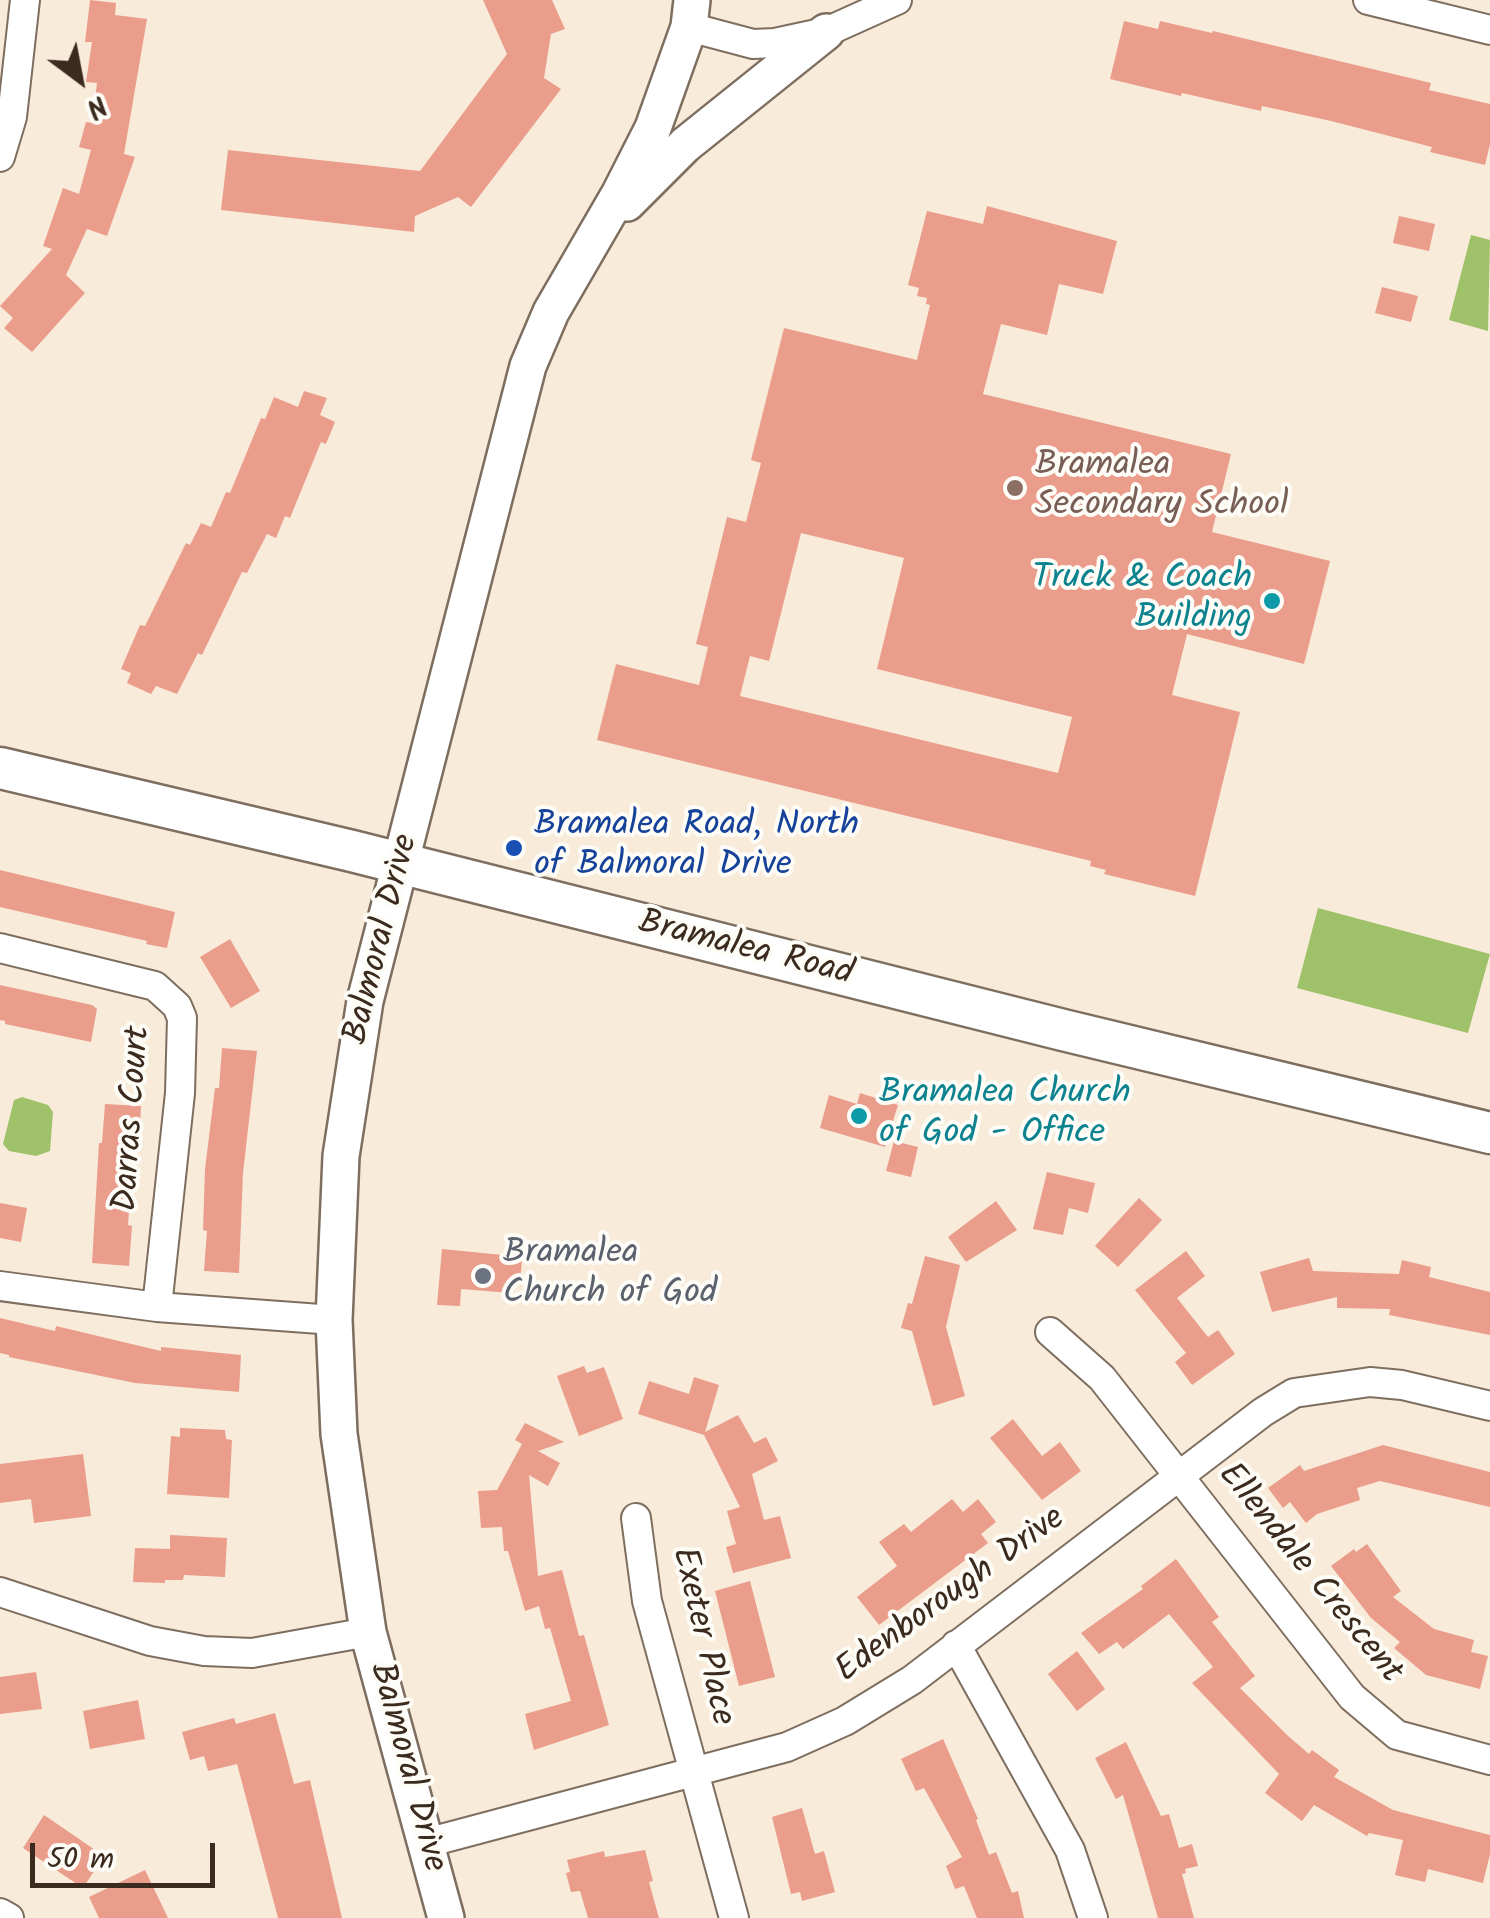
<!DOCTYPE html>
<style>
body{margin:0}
#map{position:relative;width:1490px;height:1918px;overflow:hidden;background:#f8ebd9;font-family:Kalam,sans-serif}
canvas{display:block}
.north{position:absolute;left:30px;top:30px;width:100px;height:100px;-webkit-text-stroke:8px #fdfcf7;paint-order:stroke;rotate:148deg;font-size:28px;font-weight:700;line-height:40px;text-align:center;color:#3b2a1e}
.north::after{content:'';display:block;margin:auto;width:35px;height:45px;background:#3b2a1e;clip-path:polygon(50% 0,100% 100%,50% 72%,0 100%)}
.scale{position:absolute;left:30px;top:1843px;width:185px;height:45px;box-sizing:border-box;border:5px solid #3b2a1e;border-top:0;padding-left:12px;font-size:30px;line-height:35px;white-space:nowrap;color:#3b2a1e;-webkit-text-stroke:8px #fdfcf7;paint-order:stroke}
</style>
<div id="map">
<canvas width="1490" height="1918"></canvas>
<div class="north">N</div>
<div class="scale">50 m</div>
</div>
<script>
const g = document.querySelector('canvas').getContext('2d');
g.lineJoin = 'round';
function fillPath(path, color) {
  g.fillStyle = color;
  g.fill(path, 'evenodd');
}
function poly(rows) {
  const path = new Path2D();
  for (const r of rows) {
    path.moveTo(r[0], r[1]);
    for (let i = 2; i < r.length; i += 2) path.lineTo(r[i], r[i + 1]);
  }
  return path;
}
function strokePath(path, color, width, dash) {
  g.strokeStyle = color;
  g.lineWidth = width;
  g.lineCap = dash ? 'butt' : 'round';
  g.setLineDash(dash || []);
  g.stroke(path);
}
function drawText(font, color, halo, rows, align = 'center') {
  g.font = font + ' Kalam,sans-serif';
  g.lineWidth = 8;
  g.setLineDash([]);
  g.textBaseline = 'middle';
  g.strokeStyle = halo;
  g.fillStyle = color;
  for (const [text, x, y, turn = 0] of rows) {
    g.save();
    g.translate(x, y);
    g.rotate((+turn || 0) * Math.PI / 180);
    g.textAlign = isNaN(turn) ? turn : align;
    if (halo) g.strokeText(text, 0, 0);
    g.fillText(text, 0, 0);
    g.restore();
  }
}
fillPath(poly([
 [1471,235,1490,240,1488,331,1449,320],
 [1318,908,1490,954,1468,1033,1297,988],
 [22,1097,48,1105,53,1112,50,1151,36,1156,9,1151,3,1144,14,1100]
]), '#9ec16a');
fillPath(poly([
 [90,0,116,3,115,15,147,19,124,154,135,157,107,236,87,229,66,275,85,293,32,352,4,328,13,318,0,306,52,249,43,246,63,188,79,194,91,150,79,147,86,122,92,123,97,83,86,82,92,42,85,42],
 [483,0,552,0,565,29,551,34,544,78,561,89,471,207,458,197,415,216,414,232,221,210,228,150,420,171,507,54],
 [1124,21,1158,29,1160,21,1212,33,1213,31,1431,83,1429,90,1490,104,1490,144,1485,165,1430,152,1432,147,1331,121,1262,106,1261,111,1182,93,1181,96,1110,79],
 [987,206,1117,241,1103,294,1059,284,1047,335,1001,324,983,394,1231,454,1212,532,1330,561,1304,664,1187,634,1172,695,1240,712,1195,896,1104,874,1106,870,1090,866,1091,861,597,740,616,664,699,685,708,647,696,644,727,517,746,522,761,463,751,460,784,328,917,360,930,305,926,304,927,298,917,296,919,288,908,285,927,211,983,224],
 [801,533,904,558,877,669,1072,717,1058,773,740,696,750,656,769,661],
 [1399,216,1435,224,1429,251,1393,243],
 [1382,287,1418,296,1411,322,1375,313],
 [304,391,327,398,320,415,335,422,326,444,321,442,290,518,285,516,276,538,267,534,247,573,242,572,202,655,198,653,177,694,156,686,151,694,127,683,131,673,121,669,140,625,145,626,186,543,190,545,201,523,211,527,226,492,230,493,261,418,265,419,274,397,298,407],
 [0,870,175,912,167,948,146,944,147,941,0,907],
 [230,939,260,991,231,1008,200,957],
 [0,985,92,1005,97,1009,91,1042,5,1024,5,1021,0,1020],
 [222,1048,257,1051,243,1173,239,1273,204,1271,207,1231,203,1230,205,1169,215,1088,219,1088],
 [860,1093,898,1105,885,1147,820,1128,829,1095,857,1104],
 [105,1104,141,1106,139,1147,134,1147,128,1225,132,1226,129,1266,92,1263,99,1143,102,1143],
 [894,1141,918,1147,911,1177,886,1171],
 [1047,1172,1095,1183,1088,1213,1069,1208,1063,1235,1033,1229],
 [1139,1198,1162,1220,1118,1267,1095,1246],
 [996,1201,1017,1230,966,1262,948,1237],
 [0,1203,27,1208,21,1242,0,1238],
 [442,1249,513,1256,513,1260,522,1260,520,1283,511,1282,510,1293,461,1289,460,1306,437,1305],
 [1186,1251,1205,1276,1177,1298,1208,1337,1218,1330,1235,1354,1192,1385,1175,1362,1186,1353,1135,1290],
 [925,1256,960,1265,946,1327,965,1396,933,1406,912,1331,901,1328,908,1303,912,1304],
 [1309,1258,1313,1271,1399,1274,1402,1260,1431,1267,1429,1277,1490,1292,1490,1335,1389,1315,1390,1309,1337,1308,1337,1297,1272,1312,1260,1272],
 [0,1318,55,1331,56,1326,161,1351,161,1347,241,1355,239,1392,135,1383,9,1357,9,1355,0,1353],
 [584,1366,587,1373,604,1367,623,1419,579,1436,557,1376],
 [694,1377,719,1385,705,1432,738,1415,754,1443,766,1437,778,1461,752,1474,764,1520,780,1516,791,1558,733,1573,726,1547,736,1544,727,1511,740,1507,704,1435,638,1414,649,1381,689,1394],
 [1013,1419,1042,1456,1060,1442,1081,1471,1042,1500,990,1438],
 [525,1423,564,1442,538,1451,560,1463,548,1486,529,1475,538,1576,562,1570,579,1636,584,1635,609,1725,534,1750,525,1714,571,1701,550,1628,545,1629,539,1606,525,1611,508,1551,504,1551,502,1527,481,1528,478,1491,497,1490,522,1444,515,1440],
 [180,1428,225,1430,226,1439,232,1440,229,1498,167,1494,171,1436,180,1437],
 [1383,1445,1490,1472,1490,1507,1380,1481,1357,1488,1360,1500,1317,1514,1306,1523,1290,1502,1283,1508,1268,1488,1300,1465,1304,1471],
 [83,1454,91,1516,34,1523,31,1499,0,1503,0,1464],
 [952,1499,963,1512,978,1499,996,1522,981,1534,988,1543,879,1625,857,1597,897,1566,879,1542,904,1524,911,1532],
 [170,1535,227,1538,225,1577,184,1575,183,1580,165,1580,165,1583,133,1582,135,1548,170,1549],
 [1367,1544,1401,1591,1393,1597,1434,1629,1474,1640,1471,1652,1488,1656,1480,1689,1426,1675,1394,1648,1400,1642,1371,1618,1331,1566,1354,1549,1356,1552],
 [1176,1559,1219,1617,1212,1622,1255,1676,1240,1688,1287,1735,1309,1754,1312,1750,1339,1770,1334,1777,1393,1810,1490,1835,1490,1854,1483,1883,1428,1869,1425,1882,1395,1875,1403,1840,1369,1833,1367,1836,1314,1805,1302,1821,1265,1793,1279,1774,1192,1683,1213,1667,1169,1614,1123,1649,1117,1642,1099,1654,1081,1633,1143,1589,1141,1586],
 [750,1581,775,1677,739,1686,715,1591],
 [1077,1651,1105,1689,1077,1711,1048,1674],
 [36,1672,42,1709,0,1714,0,1677],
 [138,1700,145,1739,90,1749,83,1711],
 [275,1713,294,1784,310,1780,342,1918,278,1918,237,1764,208,1771,204,1756,190,1760,182,1732,234,1718,236,1724],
 [943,1739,978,1819,976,1820,989,1855,996,1852,1012,1893,1018,1891,1024,1918,977,1918,964,1886,955,1889,946,1866,962,1857,924,1788,916,1791,901,1759],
 [1126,1742,1161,1816,1169,1814,1179,1848,1192,1844,1198,1866,1185,1869,1186,1873,1182,1874,1194,1918,1158,1918,1123,1795,1116,1799,1095,1758],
 [802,1808,815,1854,824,1851,835,1892,802,1901,800,1892,791,1894,772,1817],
 [44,1815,104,1856,83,1888,23,1848],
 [645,1850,653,1881,649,1882,659,1918,588,1918,580,1891,571,1892,566,1873,570,1872,567,1860,604,1851,605,1857],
 [145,1870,168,1918,99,1918,89,1897]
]), '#eb9d8c');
const minor = poly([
 [1368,0,1490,30],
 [689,27,753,44,775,43,826,32,897,0],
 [0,157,12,117,25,0],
 [0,948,155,986,177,1006,182,1018,180,1093,157,1307],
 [0,1286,157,1307,334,1320],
 [1050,1332,1102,1378,1352,1697,1397,1735,1490,1760],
 [636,1518,647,1601,734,1918],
 [0,1592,150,1641,204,1651,252,1653,368,1632],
 [956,1645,1070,1850,1093,1918],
 [426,1843,787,1747,845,1721,912,1680,1263,1412,1294,1393,1370,1382,1402,1385,1490,1406],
 [0,1913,9,1918]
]);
const tertiary = poly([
 [627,203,685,145,826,32],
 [446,1918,368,1632,339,1434,334,1320,341,1156,365,1001,528,366,551,312,620,193,653,128,689,27,692,0]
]);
const secondary = poly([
 [0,768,352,851,1063,1030,1490,1133]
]);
strokePath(minor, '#7d6e5f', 32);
strokePath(tertiary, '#7d6e5f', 40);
strokePath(secondary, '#7d6e5f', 45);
strokePath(minor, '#fff', 28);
strokePath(tertiary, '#fff', 35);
strokePath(secondary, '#fff', 40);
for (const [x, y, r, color] of [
 [1015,488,10,"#8d6e63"],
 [1272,601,10,"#0f9aa8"],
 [514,848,10,"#1a4fb4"],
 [859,1116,10,"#0f9aa8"],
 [483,1276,10,"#6b7280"]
]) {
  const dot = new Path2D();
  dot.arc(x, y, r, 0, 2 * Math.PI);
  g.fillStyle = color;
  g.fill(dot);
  strokePath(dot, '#fdfcf7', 4);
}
drawText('35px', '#785e54', '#fdfcf7', [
 ["Bramalea",1035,468],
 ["Secondary School",1035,508]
], 'left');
drawText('35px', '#0d838f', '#fdfcf7', [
 ["Truck & Coach",1252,581],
 ["Building",1252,621],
 ["Bramalea Church",879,1096,"left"],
 ["of God - Office",879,1136,"left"]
], 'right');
drawText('35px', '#164399', '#fdfcf7', [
 ["Bramalea Road, North",534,828],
 ["of Balmoral Drive",534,868]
], 'left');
drawText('35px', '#3b2a1e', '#fdfcf7', [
 ["Balmoral Drive",384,940,-76],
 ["Bramalea Road",745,951,14],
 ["Darras Court",135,1119,-86],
 ["Ellendale Crescent",1308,1575,51],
 ["Edenborough Drive",952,1597,-36],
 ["Exeter Place",700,1637,77],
 ["Balmoral Drive",405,1768,75]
]);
drawText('35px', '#5b616d', '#fdfcf7', [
 ["Bramalea",503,1256],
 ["Church of God",503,1296]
], 'left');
</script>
